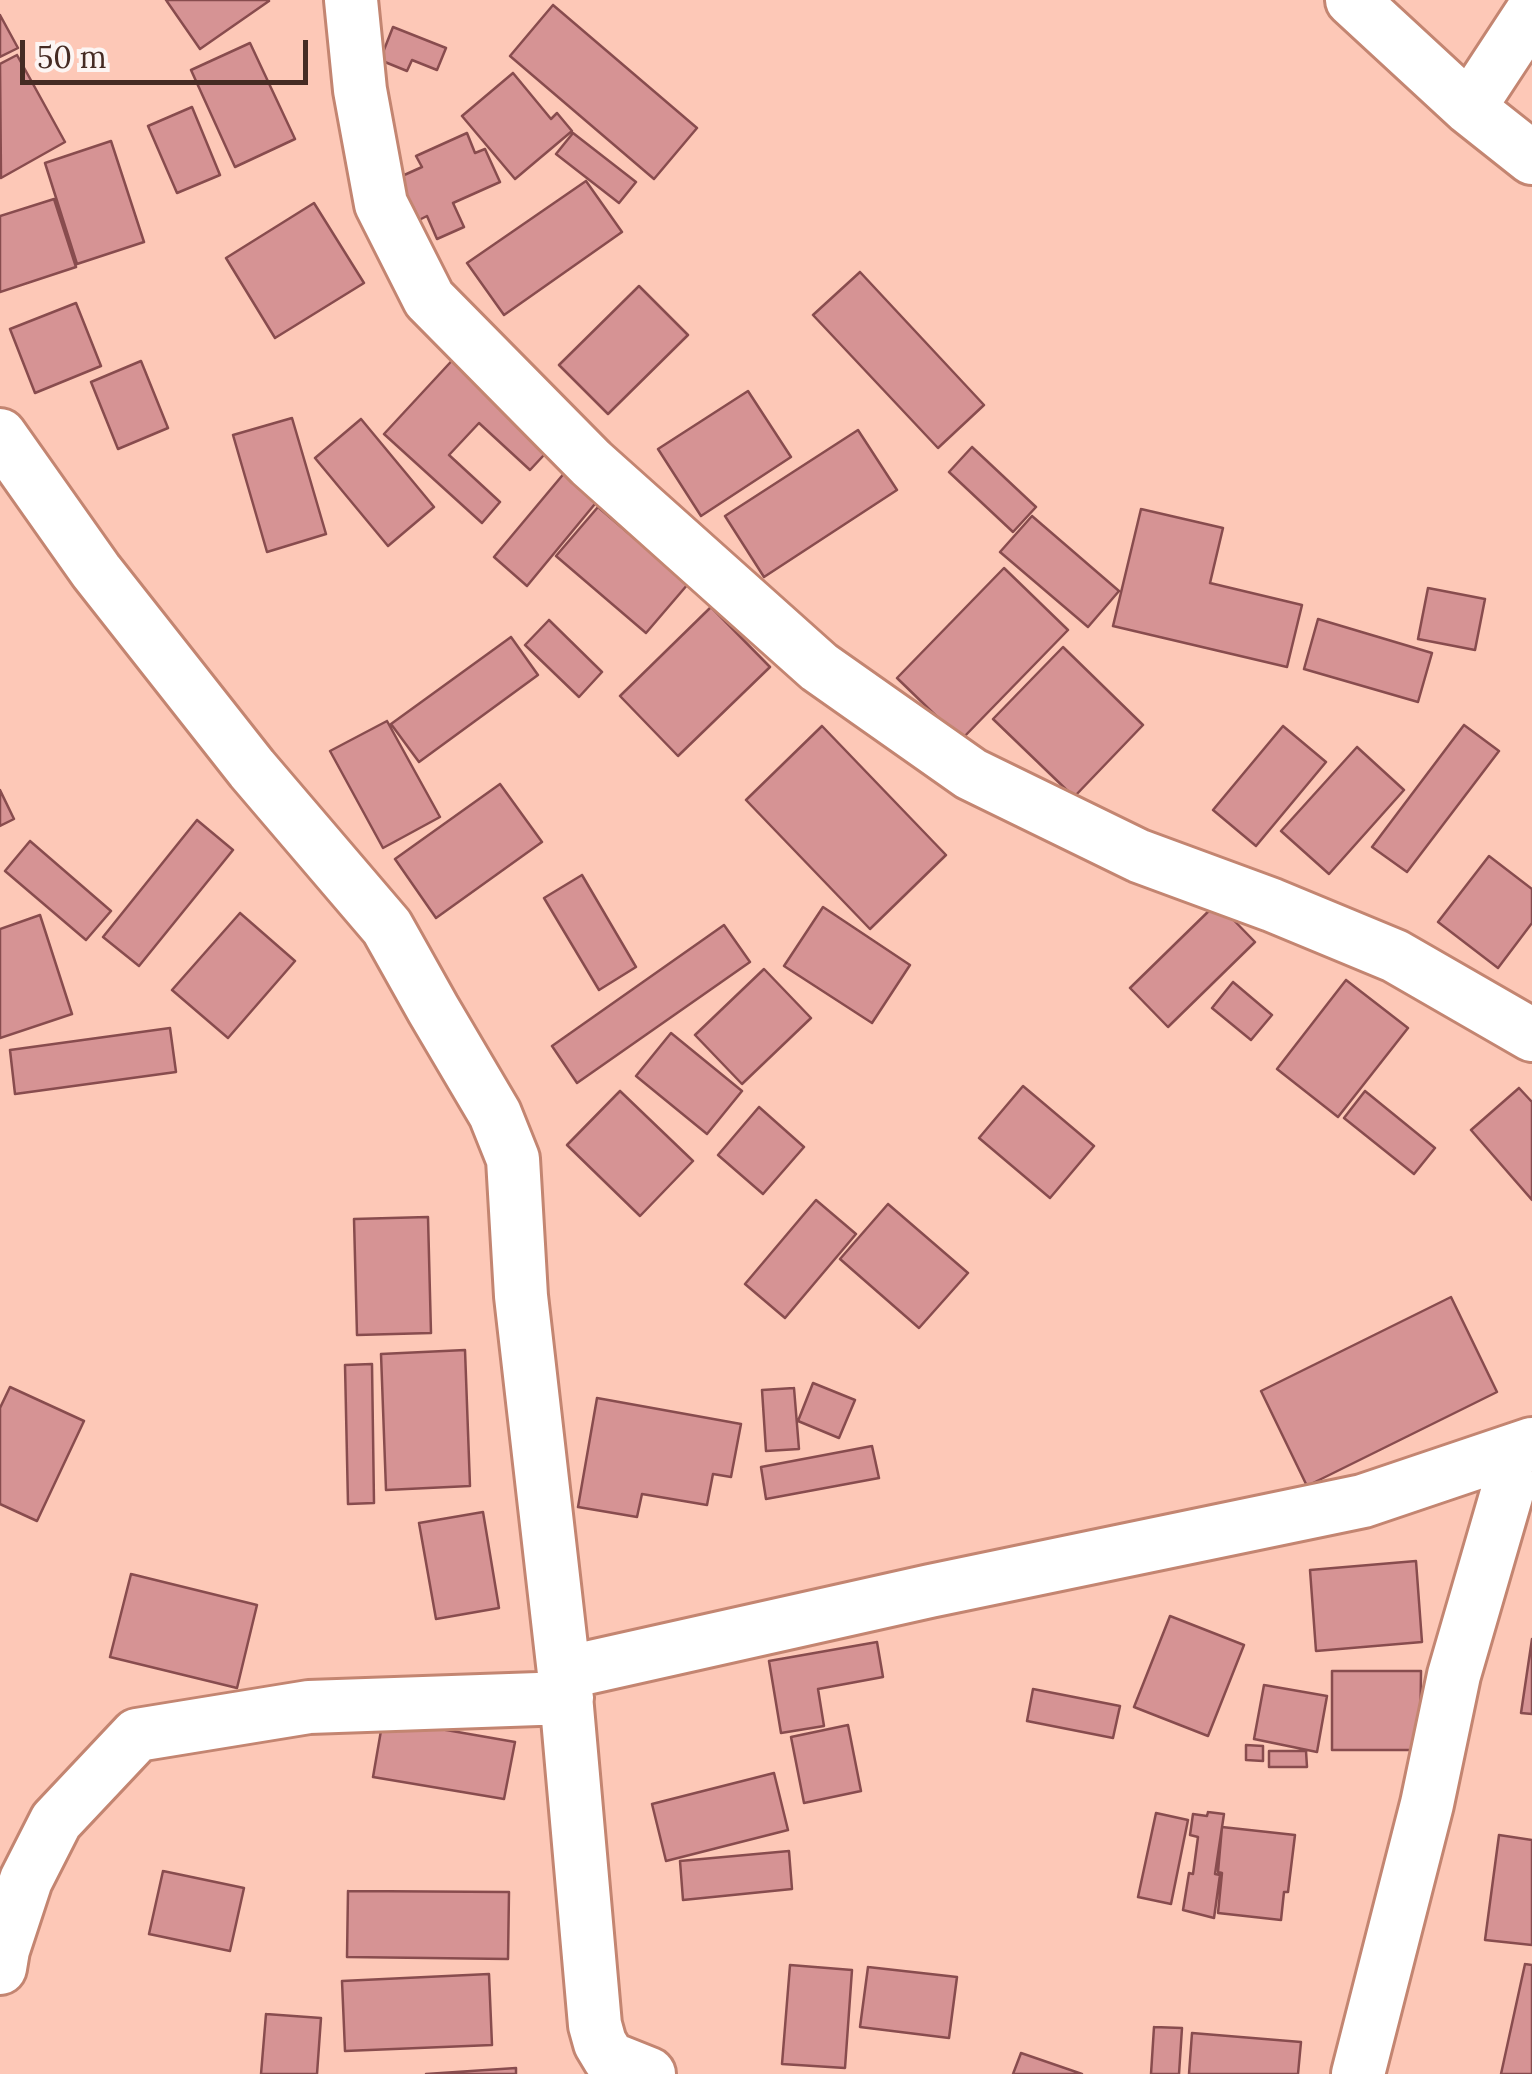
<!DOCTYPE html>
<style>
body{margin:0}
#map{position:relative;width:1532px;height:2074px;overflow:hidden;background:#fdc8b7;font-family:Lora,serif}
canvas{display:block}
.scale{position:absolute;left:20px;top:40px;width:288px;height:45px;box-sizing:border-box;border:5px solid #452b23;border-top:0;padding-left:12px;font-size:30px;line-height:35px;white-space:nowrap;color:#452b23;-webkit-text-stroke:8px #fcf5f3;paint-order:stroke}
</style>
<div id="map">
<canvas width="1532" height="2074"></canvas>
<div class="scale">50 m</div>
</div>
<script>
const g = document.querySelector('canvas').getContext('2d');
g.lineJoin = 'round';
function fillPath(path, color) {
  g.fillStyle = color;
  g.fill(path, 'evenodd');
}
function poly(rows) {
  const path = new Path2D();
  for (const r of rows) {
    path.moveTo(r[0], r[1]);
    for (let i = 2; i < r.length; i += 2) path.lineTo(r[i], r[i + 1]);
  }
  return path;
}
function strokePath(path, color, width, dash) {
  g.strokeStyle = color;
  g.lineWidth = width;
  g.lineCap = dash ? 'butt' : 'round';
  g.setLineDash(dash || []);
  g.stroke(path);
}
const building = poly([
 [166,0,268,0,269,1,200,49,166,0],
 [553,5,697,128,654,179,510,56,553,5],
 [0,15,18,48,0,57,0,15],
 [393,27,446,48,437,70,412,60,407,71,380,60,393,27],
 [250,43,295,139,235,167,191,70,250,43],
 [17,55,65,142,1,178,0,64,17,55],
 [513,73,551,119,557,113,572,131,515,179,462,116,513,73],
 [192,107,220,175,177,193,148,126,192,107],
 [467,133,475,153,485,149,500,182,453,203,464,227,437,239,427,216,419,220,413,207,404,210,391,181,422,167,416,156,467,133],
 [573,133,636,182,619,203,556,154,573,133],
 [111,141,144,242,77,264,45,163,111,141],
 [586,181,622,232,504,315,467,263,586,181],
 [54,199,76,267,0,292,0,216,54,199],
 [314,203,364,283,275,338,226,258,314,203],
 [860,272,984,405,938,448,813,315,860,272],
 [639,286,688,335,608,414,559,365,639,286],
 [76,303,101,366,35,393,10,329,76,303],
 [459,353,556,442,530,470,479,423,449,455,500,502,482,523,384,434,459,353],
 [141,361,168,428,118,449,91,382,141,361],
 [748,391,791,457,701,516,658,449,748,391],
 [292,418,326,534,267,552,233,435,292,418],
 [361,419,434,507,388,546,315,458,361,419],
 [858,430,897,490,764,577,725,516,858,430],
 [972,447,1036,507,1013,532,949,472,972,447],
 [566,471,599,499,527,586,494,557,566,471],
 [598,507,688,584,646,633,556,556,598,507],
 [1141,509,1223,528,1210,583,1302,605,1287,667,1113,626,1141,509],
 [1032,516,1119,591,1088,627,1000,552,1032,516],
 [1004,568,1068,630,961,740,897,678,1004,568],
 [1428,588,1485,599,1475,650,1418,639,1428,588],
 [711,607,770,667,678,756,620,696,711,607],
 [1318,619,1432,653,1418,702,1304,669,1318,619],
 [549,620,602,672,579,697,525,645,549,620],
 [511,637,538,675,419,762,391,724,511,637],
 [1063,647,1143,725,1074,797,993,719,1063,647],
 [387,721,440,817,383,848,330,751,387,721],
 [1464,725,1499,751,1407,872,1372,847,1464,725],
 [822,726,946,855,870,929,746,800,822,726],
 [1283,726,1326,762,1256,846,1213,810,1283,726],
 [1357,747,1404,790,1329,874,1281,831,1357,747],
 [500,784,542,842,436,918,395,859,500,784],
 [0,790,14,819,0,826,0,790],
 [197,820,233,850,139,966,103,937,197,820],
 [30,841,111,911,86,940,5,871,30,841],
 [1489,856,1532,889,1532,923,1498,968,1438,922,1489,856],
 [582,875,636,967,599,990,544,898,582,875],
 [1217,903,1255,942,1168,1027,1130,988,1217,903],
 [823,907,910,965,872,1023,784,966,823,907],
 [240,913,295,961,228,1038,172,990,240,913],
 [40,915,72,1014,0,1038,0,929,40,915],
 [724,925,750,962,577,1083,552,1046,724,925],
 [764,969,811,1018,742,1084,695,1035,764,969],
 [1346,980,1408,1028,1338,1117,1277,1069,1346,980],
 [1233,982,1272,1015,1251,1040,1212,1008,1233,982],
 [170,1028,176,1072,15,1094,10,1050,170,1028],
 [671,1033,742,1091,707,1134,636,1076,671,1033],
 [1023,1086,1094,1146,1050,1198,979,1138,1023,1086],
 [1519,1088,1532,1102,1532,1200,1471,1130,1519,1088],
 [620,1091,693,1161,640,1216,567,1145,620,1091],
 [1365,1091,1435,1148,1414,1174,1344,1118,1365,1091],
 [759,1107,804,1147,763,1194,718,1155,759,1107],
 [816,1200,856,1234,785,1318,745,1284,816,1200],
 [888,1204,968,1273,919,1328,840,1259,888,1204],
 [428,1217,431,1333,357,1335,354,1219,428,1217],
 [1451,1297,1497,1392,1307,1486,1261,1391,1451,1297],
 [465,1350,470,1486,386,1490,381,1354,465,1350],
 [372,1364,374,1503,348,1504,345,1365,372,1364],
 [813,1383,855,1400,839,1438,798,1421,813,1383],
 [10,1387,84,1421,37,1521,0,1504,0,1408,10,1387],
 [794,1388,799,1449,766,1451,762,1390,794,1388],
 [597,1398,741,1424,731,1477,713,1474,707,1505,642,1494,637,1517,578,1507,597,1398],
 [872,1446,879,1478,766,1499,761,1467,872,1446],
 [483,1512,499,1608,436,1619,419,1523,483,1512],
 [1416,1561,1422,1642,1316,1651,1310,1570,1416,1561],
 [131,1574,257,1605,237,1688,110,1657,131,1574],
 [1170,1616,1244,1645,1208,1736,1134,1707,1170,1616],
 [1532,1639,1532,1714,1521,1713,1532,1639],
 [877,1642,883,1677,818,1689,824,1726,781,1733,769,1661,877,1642],
 [1332,1671,1421,1671,1420,1750,1332,1750,1332,1671],
 [1264,1685,1327,1696,1317,1752,1254,1739,1264,1685],
 [1033,1689,1120,1706,1113,1738,1027,1721,1033,1689],
 [383,1719,515,1742,504,1799,373,1777,383,1719],
 [848,1725,861,1791,804,1803,791,1737,848,1725],
 [1246,1745,1263,1746,1263,1761,1246,1760,1246,1745],
 [1269,1751,1306,1751,1307,1767,1269,1767,1269,1751],
 [774,1773,788,1830,666,1861,652,1804,774,1773],
 [1208,1812,1224,1814,1215,1874,1220,1875,1214,1918,1183,1910,1189,1873,1193,1874,1198,1837,1190,1835,1193,1814,1207,1816,1208,1812],
 [1156,1813,1188,1820,1171,1904,1138,1897,1156,1813],
 [1222,1827,1295,1835,1288,1892,1284,1892,1281,1920,1218,1913,1222,1873,1218,1872,1222,1827],
 [1499,1835,1532,1840,1532,1945,1485,1940,1499,1835],
 [789,1851,792,1889,683,1900,680,1861,789,1851],
 [163,1871,244,1888,230,1951,149,1934,163,1871],
 [348,1891,509,1892,508,1959,347,1957,348,1891],
 [1525,1964,1532,1965,1532,2074,1501,2074,1525,1964],
 [790,1965,852,1970,845,2068,782,2064,790,1965],
 [868,1967,957,1977,949,2038,860,2027,868,1967],
 [489,1974,492,2045,345,2051,342,1981,489,1974],
 [266,2014,321,2018,317,2074,261,2074,266,2014],
 [1154,2027,1182,2028,1179,2074,1151,2074,1154,2027],
 [1192,2033,1301,2042,1298,2074,1189,2074,1192,2033],
 [1021,2053,1082,2074,1013,2074,1021,2053],
 [516,2068,516,2074,426,2074,516,2068]
]);
fillPath(building, '#d69394');
strokePath(building, '#884c4e', 2.5);
const minor = poly([
 [351,0,360,90,381,204,429,299,591,463,819,667,971,774,1139,856,1272,905,1395,956,1532,1035],
 [1352,0,1469,108,1532,158],
 [1469,108,1532,12],
 [0,435,96,571,252,769,387,927,433,1009,495,1114,513,1159,521,1296,564,1673,930,1591,1363,1501,1532,1444],
 [564,1673,595,2025,600,2043,609,2058,649,2074],
 [0,1968,3,1950,26,1880,56,1821,137,1735,309,1707,567,1698],
 [1358,2074,1427,1804,1454,1675,1520,1448]
]);
strokePath(minor, '#c38571', 58);
strokePath(minor, '#fff', 52);
</script>
